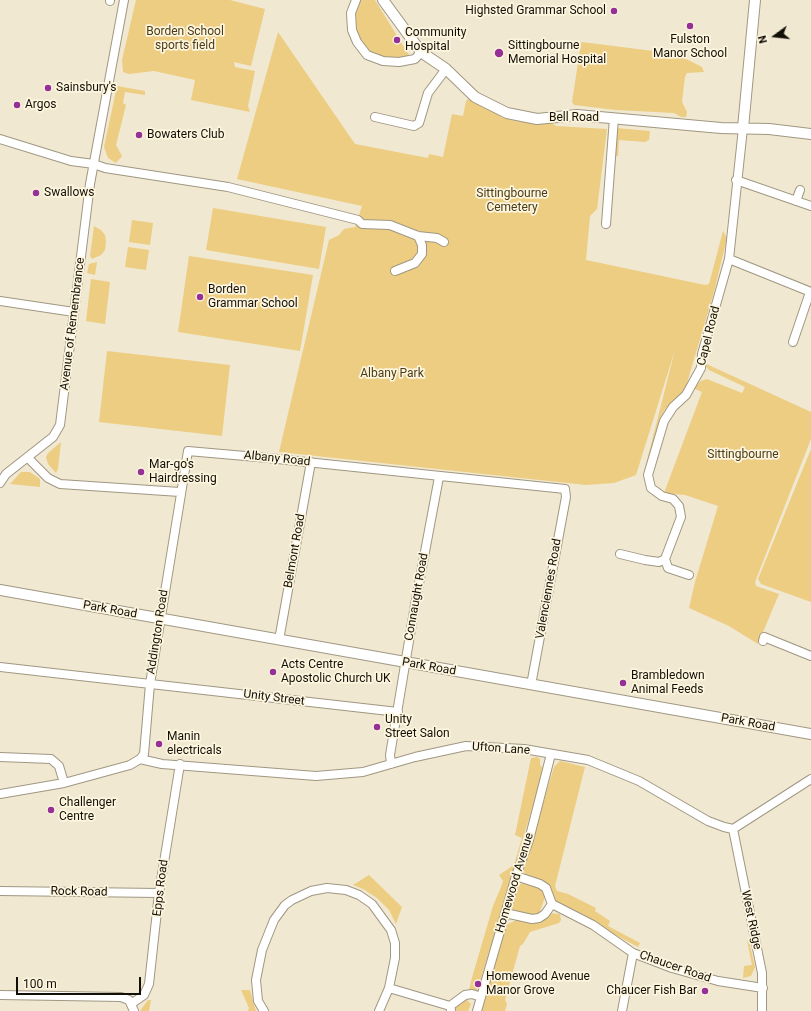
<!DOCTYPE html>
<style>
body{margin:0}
#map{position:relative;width:811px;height:1011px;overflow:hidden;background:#f1e8d1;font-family:Roboto,sans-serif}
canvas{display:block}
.north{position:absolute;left:755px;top:16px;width:40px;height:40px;-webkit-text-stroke:3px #fef5de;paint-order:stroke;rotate:255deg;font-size:11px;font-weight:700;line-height:16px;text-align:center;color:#120f07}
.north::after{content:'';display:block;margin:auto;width:14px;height:18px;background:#120f07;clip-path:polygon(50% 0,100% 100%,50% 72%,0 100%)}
.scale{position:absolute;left:16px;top:977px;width:125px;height:18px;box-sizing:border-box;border:2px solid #120f07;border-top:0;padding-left:5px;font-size:12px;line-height:14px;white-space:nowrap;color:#120f07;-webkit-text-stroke:3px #fef5de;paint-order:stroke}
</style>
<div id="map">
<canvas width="811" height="1011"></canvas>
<div class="north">N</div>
<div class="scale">100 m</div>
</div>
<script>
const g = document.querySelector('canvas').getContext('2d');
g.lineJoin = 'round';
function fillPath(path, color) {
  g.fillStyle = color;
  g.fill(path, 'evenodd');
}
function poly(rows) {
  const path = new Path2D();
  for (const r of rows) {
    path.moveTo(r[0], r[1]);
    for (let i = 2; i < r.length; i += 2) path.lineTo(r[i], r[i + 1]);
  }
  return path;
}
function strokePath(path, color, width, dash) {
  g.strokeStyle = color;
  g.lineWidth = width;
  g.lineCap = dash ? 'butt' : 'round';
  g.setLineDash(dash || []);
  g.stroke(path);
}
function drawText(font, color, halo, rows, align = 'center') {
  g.font = font + ' Roboto,sans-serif';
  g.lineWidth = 3.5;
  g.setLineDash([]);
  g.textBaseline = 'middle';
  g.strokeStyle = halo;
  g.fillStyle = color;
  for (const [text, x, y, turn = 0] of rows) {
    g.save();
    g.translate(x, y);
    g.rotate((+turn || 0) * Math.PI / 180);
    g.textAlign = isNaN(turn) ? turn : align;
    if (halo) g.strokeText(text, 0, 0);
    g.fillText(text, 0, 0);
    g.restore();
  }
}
fillPath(poly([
 [136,0,230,0,265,9,251,66,234,62,235,67,255,71,248,106,250,112,191,100,195,80,154,71,129,74,123,72,122,60],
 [358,0,375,0,409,55,399,59,387,58,373,53,364,47,356,32,354,12],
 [278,32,355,144,428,158,429,154,443,157,452,114,463,116,466,101,475,93,501,117,515,121,539,124,552,123,556,126,607,129,597,209,590,216,586,260,705,285,709,284,723,231,727,238,714,292,687,383,684,391,665,409,660,418,642,480,675,350,636,475,614,483,586,485,279,452,329,240,339,235,344,229,355,227,362,206,237,179],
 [582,42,669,53,675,49,680,56,702,67,704,72,687,73,685,77,682,102,687,112,686,117,681,117,674,113,616,110,574,105,572,102,581,43],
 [117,86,145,91,145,95,125,92,123,103,126,105,116,145,122,156,116,163,108,158,104,147],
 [616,128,650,131,649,140,645,142,619,140,618,156,614,156],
 [213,208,326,227,319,269,206,250],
 [132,220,153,223,150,245,129,242],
 [94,226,101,230,105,235,106,242,105,250,101,255,92,259,90,256],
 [128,247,149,250,146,270,125,267],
 [189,256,313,275,300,351,178,332],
 [97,262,95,275,87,273,89,264],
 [91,279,110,282,105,324,86,321],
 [107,351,230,365,222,436,99,422],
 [702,362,811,412,811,439,755,582,756,586,779,594,758,644,729,626,689,608,695,582,718,506,685,495,664,493,702,392,693,388,701,381,707,379,742,393,745,387,709,370],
 [61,442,58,469,56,473,48,464,46,457,48,453],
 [811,449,811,602,761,584,758,579],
 [21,472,30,472,40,479,40,487,10,484],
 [537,757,540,759,540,765,544,769,477,991,474,993,470,993,469,990,471,981,493,906,501,887,503,881,499,875,514,865,522,838,515,835,531,758],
 [560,761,585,767,555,886,557,891,568,894,596,908,595,911,610,921,608,926,640,943,638,947,610,932,584,915,557,904,550,895,528,878,524,872,523,868,554,767],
 [369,875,402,907,396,924,389,910,377,898,363,889,353,885],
 [522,883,543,889,545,897,539,914,536,916,513,912,512,907,519,885],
 [548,913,560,914,561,920,559,923,530,932,523,944,520,946,505,1000,507,1004,505,1011,480,1011,505,928,508,924,517,920,536,923],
 [747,940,749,941,755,967,751,976,743,978,744,966,752,965],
 [241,990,250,990,256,1011,248,1011,249,1008],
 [148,1000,151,1000,149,1011,140,1011],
 [464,1000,467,1000,471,1004,468,1011,455,1011,456,1005]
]), '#eccd81');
const minor = poly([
 [356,0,351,13,352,30,357,42,367,55,383,61,399,62,415,59,421,52],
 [110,1,110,0],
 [375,117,414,126,419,123,428,93,446,69],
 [0,139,71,161,94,164,105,168,228,187,358,220,362,224,390,225,418,236,437,238,444,242],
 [736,180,811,206],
 [796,201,800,190],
 [606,224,614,118],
 [729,259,811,292],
 [395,271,415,263,422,254,422,245,418,236],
 [0,301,74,312],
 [793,342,810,292],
 [28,458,48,478,60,484,180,492],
 [0,483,6,474,53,437,60,425,90,184,124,0],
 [620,554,645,560,659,562,665,559,681,517,679,506,673,499,662,496,651,488,648,475,664,421,673,407,686,395,701,368,702,354,729,259,743,128],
 [665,559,668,568,689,575],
 [279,640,311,462],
 [763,641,764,637,811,656],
 [0,667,398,712],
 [0,757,51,759,59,766,64,783],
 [140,759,162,764,316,776,363,772,415,757,466,746,524,749,588,760,639,781,708,821,724,827,733,829,811,779],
 [391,764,390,755,415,605,439,477],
 [0,794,64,783,130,765,140,759,144,754,150,684,188,451,268,458,565,489,566,497,531,685],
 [733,829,762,973,762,1011],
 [0,891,159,893],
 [552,904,593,925,633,953,672,968,718,981,763,988],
 [505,913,532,919,539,918,545,914,552,904,546,888,540,884,516,876],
 [389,988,450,1006],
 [0,995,121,997,129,1000,134,1011],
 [131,1004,144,995,149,984,159,893,180,764],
 [451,1010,450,1006,465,995,472,994,481,997],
 [264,1011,258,1001,256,980,262,950,274,920,285,905,292,900,311,891,327,888,346,890,359,895,372,904,391,930,395,943,395,958,389,988,379,1011],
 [477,1011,516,876,529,840,551,754],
 [622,1011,633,953]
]);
const tertiary = poly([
 [383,0,421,52,446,69,475,97,507,113,537,119,577,115,721,128,769,129,811,134],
 [743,128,755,0],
 [0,590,811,734]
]);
strokePath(minor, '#a09782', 10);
strokePath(tertiary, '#a09782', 12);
strokePath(minor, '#fff', 8);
strokePath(tertiary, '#fff', 10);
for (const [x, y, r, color] of [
 [614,11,4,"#943096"],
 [690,26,4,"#943096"],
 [397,40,4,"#943096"],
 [499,53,5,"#943096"],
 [48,88,4,"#943096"],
 [17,105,4,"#943096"],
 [139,135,4,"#943096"],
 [36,193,4,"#943096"],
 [200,297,4,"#943096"],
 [141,472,4,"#943096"],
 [273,672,4,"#943096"],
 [623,683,4,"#943096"],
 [377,727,4,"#943096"],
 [159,744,4,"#943096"],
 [51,810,4,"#943096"],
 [478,984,4,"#943096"],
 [705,991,4,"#943096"]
]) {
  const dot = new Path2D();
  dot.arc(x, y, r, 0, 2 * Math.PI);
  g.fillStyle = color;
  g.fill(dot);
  strokePath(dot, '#fef5de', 1.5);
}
drawText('12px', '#120f07', '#fef5de', [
 ["Highsted Grammar School",606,11,"right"],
 ["Community",405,33],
 ["Hospital",405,47],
 ["Fulston",690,40,"center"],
 ["Manor School",690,54,"center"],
 ["Sittingbourne",508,46],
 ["Memorial Hospital",508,60],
 ["Sainsbury's",56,88],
 ["Argos",25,105],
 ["Bowaters Club",147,135],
 ["Swallows",44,193],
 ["Borden",208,290],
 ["Grammar School",208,304],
 ["Mar-go's",149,465],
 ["Hairdressing",149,479],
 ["Acts Centre",281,665],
 ["Apostolic Church UK",281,679],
 ["Brambledown",631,676],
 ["Animal Feeds",631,690],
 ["Unity",385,720],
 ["Street Salon",385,734],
 ["Manin",167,737],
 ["electricals",167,751],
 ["Challenger",59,803],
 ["Centre",59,817],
 ["Homewood Avenue",486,977],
 ["Manor Grove",486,991],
 ["Chaucer Fish Bar",697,991,"right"]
], 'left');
drawText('12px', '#4a3c16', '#fef5de', [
 ["Borden School",185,32],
 ["sports field",185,46],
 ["Sittingbourne",512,194],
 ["Cemetery",512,208],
 ["Albany Park",392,374],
 ["Sittingbourne",743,455]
]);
drawText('12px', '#120f07', '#fef5de', [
 ["Bell Road",574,118],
 ["Avenue of Remembrance",73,324,-83],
 ["Capel Road",709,336,-76],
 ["Albany Road",277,459,6],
 ["Belmont Road",295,551,-80],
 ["Valenciennes Road",549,589,-80],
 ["Connaught Road",417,597,-80],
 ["Park Road",110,610,10],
 ["Addington Road",158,632,-81],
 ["Park Road",429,667,10],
 ["Unity Street",274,698,7],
 ["Park Road",748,723,10],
 ["Ufton Lane",501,749,4],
 ["Homewood Avenue",515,883,-73],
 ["Epps Road",161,888,-83],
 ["Rock Road",79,892,1],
 ["West Ridge",751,920,78],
 ["Chaucer Road",675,967,19]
]);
</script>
